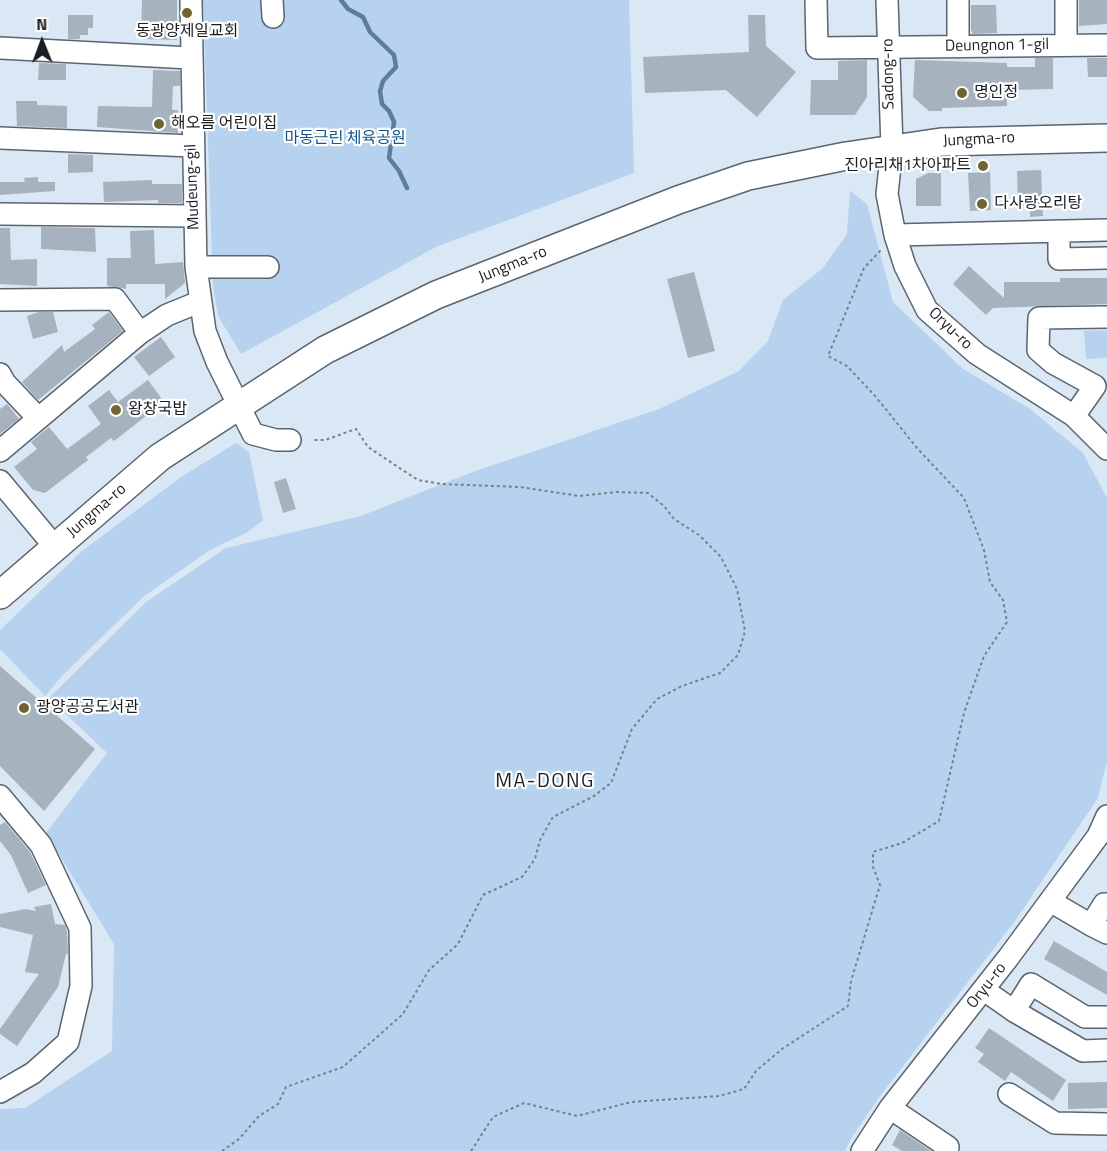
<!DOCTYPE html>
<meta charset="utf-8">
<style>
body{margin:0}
#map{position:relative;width:1107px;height:1151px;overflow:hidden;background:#dae7f4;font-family:"Titillium Web",sans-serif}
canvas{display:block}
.north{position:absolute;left:12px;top:12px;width:60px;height:60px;-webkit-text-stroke:4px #fff;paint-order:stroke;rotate:359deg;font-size:16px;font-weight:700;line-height:24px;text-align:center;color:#1a1e23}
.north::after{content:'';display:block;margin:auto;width:21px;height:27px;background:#1a1e23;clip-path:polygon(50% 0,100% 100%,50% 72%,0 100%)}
</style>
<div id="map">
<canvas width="1107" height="1151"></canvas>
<div class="north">N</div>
</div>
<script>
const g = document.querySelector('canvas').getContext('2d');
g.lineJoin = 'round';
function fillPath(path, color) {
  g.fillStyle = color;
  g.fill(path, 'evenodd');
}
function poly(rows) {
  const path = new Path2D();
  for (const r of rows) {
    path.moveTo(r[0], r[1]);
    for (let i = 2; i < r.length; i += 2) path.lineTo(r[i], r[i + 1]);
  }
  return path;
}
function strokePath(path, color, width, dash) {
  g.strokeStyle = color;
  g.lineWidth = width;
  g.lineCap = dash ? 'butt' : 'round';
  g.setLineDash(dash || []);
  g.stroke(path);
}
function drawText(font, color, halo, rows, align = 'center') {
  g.font = font + ' "Titillium Web","Noto Sans KR",sans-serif';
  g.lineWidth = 4.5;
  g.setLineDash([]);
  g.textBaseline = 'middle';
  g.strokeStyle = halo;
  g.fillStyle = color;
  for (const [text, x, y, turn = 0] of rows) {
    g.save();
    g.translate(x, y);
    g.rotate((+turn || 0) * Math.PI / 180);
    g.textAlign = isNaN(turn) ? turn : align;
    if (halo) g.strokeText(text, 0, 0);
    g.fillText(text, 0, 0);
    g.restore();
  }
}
fillPath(poly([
 [203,0,629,0,634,173,436,247,241,354,218,316,213,286],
 [850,191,867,204,893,302,963,369,1030,409,1083,453,1107,498,1107,761,1098,798,1015,921,883,1092,852,1137,845,1151,0,1151,0,1109,25,1108,112,1051,114,944,46,833,107,753,49,698,146,602,226,548,361,516,470,473,659,409,739,371,768,341,783,300,823,268,847,234],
 [1107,330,1107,358,1086,359,1084,331],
 [236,443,249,452,263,520,248,532,210,550,143,597,62,676,45,696,0,649,0,630,82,551,181,477]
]), '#b6d2ef');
strokePath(poly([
 [341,0,348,9,363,17,370,32,394,55,396,67,383,81,380,91,382,104,389,111,394,122,389,158,399,171,407,188]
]), '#5e7d9e', 4.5);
fillPath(poly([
 [142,0,177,0,177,40,141,39],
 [1079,0,1107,0,1107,24,1079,26],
 [971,5,996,5,997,33,973,34,971,30],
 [68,15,93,15,93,28,88,28,88,35,80,35,80,39,68,39],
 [748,15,765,15,766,46,796,72,757,117,726,90,645,93,643,57,749,52],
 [1035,58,1053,58,1053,89,1007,90,1007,106,942,108,942,111,929,111,913,97,915,60,1007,63,1007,67,1035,67],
 [1087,58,1107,58,1107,77,1088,77],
 [867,60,867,97,855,115,810,115,811,80,838,80,838,61],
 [39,63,66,64,66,80,38,80],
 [153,70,180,71,180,86,173,86,172,110,178,110,178,133,97,127,98,106,152,107],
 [16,101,37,101,37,105,67,106,67,128,17,126],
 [68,154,93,155,93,172,68,173],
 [1041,170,1043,216,1030,217,1030,205,1018,205,1017,171],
 [990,172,991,210,970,211,968,173],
 [928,173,941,173,941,206,916,206,916,179],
 [38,177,38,182,55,182,55,191,0,195,0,182,25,182,24,178],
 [152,180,152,184,182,184,182,203,158,203,158,200,104,202,103,182],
 [41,227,95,228,96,252,41,249],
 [0,228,10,228,11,260,37,259,37,286,0,284],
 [154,230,155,264,183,262,185,283,165,299,165,284,126,284,126,289,107,286,107,258,131,258,130,231],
 [969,266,1004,298,1004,282,1060,282,1060,278,1107,278,1107,304,993,308,986,315,953,284],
 [694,272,715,351,688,358,667,279],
 [39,312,53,312,58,332,33,339,27,316],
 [109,312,123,331,38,400,22,382,62,345,64,352,95,329,92,325],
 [161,337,175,357,149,376,134,357],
 [148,380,164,402,114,441,111,438,86,457,88,460,45,493,33,490,14,467,37,449,31,442,49,427,67,449,101,424,88,406,109,390,118,402],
 [7,404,19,419,0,434,0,409],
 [286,478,296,509,283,513,274,482],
 [0,666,95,749,44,811,0,766],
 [5,822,30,852,46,885,28,893,11,855,0,841,0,825],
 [51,904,55,924,65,925,67,931,68,954,66,954,58,987,17,1046,0,1034,0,1029,39,974,25,972,33,935,0,927,0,914,26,909,36,911,34,907],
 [1054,941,1107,972,1107,995,1044,959],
 [989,1028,1066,1080,1053,1101,1011,1072,1005,1081,978,1062,984,1054,975,1048],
 [1107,1082,1107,1108,1068,1109,1068,1083],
 [900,1130,931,1151,902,1151,892,1145]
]), '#a6b2be');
const minor = poly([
 [191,0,196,267,205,331,217,362,253,434,276,440,290,440],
 [272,0,273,17],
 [816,0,817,48,1107,45],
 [887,0,892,148,887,194,895,235,905,266,927,310,977,354,1074,416,1107,449],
 [958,0,958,47],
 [1066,0,1066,45],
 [0,48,190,58],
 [0,138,192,146],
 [0,214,194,216],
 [1059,231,1059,259,1107,258],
 [895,235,1107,230],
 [196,267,268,267],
 [0,300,115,299,140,333],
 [0,374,5,383,38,418],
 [1074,416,1095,386,1053,363,1038,350,1039,318,1107,317],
 [0,451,140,333,167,315,199,302],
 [0,481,55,547],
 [0,796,41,845,80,928,81,986,68,1042,33,1073,0,1092],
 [1050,901,1091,925,1104,904,1107,904],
 [1091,925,1107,933],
 [984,990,1014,1011,1083,1051,1107,1050],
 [1014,1011,1031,984,1085,1017,1107,1017],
 [1009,1094,1055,1123,1107,1124],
 [890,1108,948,1147,945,1151],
 [862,1151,890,1108,1008,958,1098,836,1107,816]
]);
const major = poly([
 [0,595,160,457,325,350,436,295,678,200,748,176,846,156,941,142,1107,138]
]);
strokePath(minor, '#5b6570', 24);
strokePath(major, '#5b6570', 30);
strokePath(poly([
 [222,1151,239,1139,259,1116,278,1104,286,1087,343,1067,403,1014,429,970,458,944,483,895,522,877,535,859,540,840,553,817,594,796,611,783,632,729,657,699,682,686,720,673,738,655,745,631,737,589,721,557,699,535,674,519,664,506,648,493,617,492,579,496,520,487,441,484,418,480,398,467,368,447,356,429,325,440,313,440],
 [471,1151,493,1117,524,1103,577,1116,631,1102,719,1096,744,1089,756,1071,782,1049,848,1006,851,981,880,885,873,867,873,852,902,843,939,821,964,713,984,656,1007,622,1003,600,990,582,984,550,964,498,917,448,876,397,847,366,828,356,864,268,881,250]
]), '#788089', 2, [3, 3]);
strokePath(minor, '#fff', 21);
strokePath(major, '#fff', 27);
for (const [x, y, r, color] of [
 [187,13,6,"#6e6532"],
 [962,93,6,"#6e6532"],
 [159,124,6,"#6e6532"],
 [983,166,6,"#6e6532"],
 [982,204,6,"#6e6532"],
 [116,410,6,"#6e6532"],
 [24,708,6,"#6e6532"]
]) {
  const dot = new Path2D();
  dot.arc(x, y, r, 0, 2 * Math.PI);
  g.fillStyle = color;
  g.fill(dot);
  strokePath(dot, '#fff', 2);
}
drawText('16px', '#1a1e23', '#fff', [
 ["동광양제일교회",187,32,"center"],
 ["명인정",974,93],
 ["해오름 어린이집",171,124],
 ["진아리채1차아파트",971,166,"right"],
 ["다사랑오리탕",994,204],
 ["왕창국밥",128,410],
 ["광양공공도서관",36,708]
], 'left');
drawText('16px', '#1a1e23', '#fff', [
 ["Deungnon 1-gil",997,46,-1],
 ["Sadong-ro",889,74,-91],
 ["Jungma-ro",979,140,-3],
 ["Mudeung-gil",193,187,-92],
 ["Jungma-ro",513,265,-22],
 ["Oryu-ro",950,329,43],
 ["Jungma-ro",97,511,-41],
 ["Oryu-ro",987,986,-52]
]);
drawText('16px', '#15568d', '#fff', [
 ["마동근린 체육공원",345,139]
]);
g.letterSpacing = '1.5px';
drawText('20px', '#1a1e23', '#fff', [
 ["MA-DONG",545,782]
]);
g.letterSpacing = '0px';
</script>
